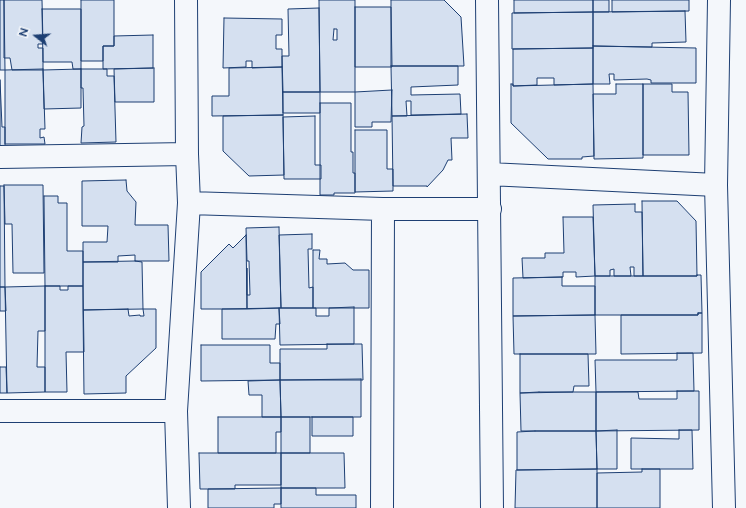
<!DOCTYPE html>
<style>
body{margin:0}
#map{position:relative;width:746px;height:508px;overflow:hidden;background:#f4f7fb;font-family:Raleway,sans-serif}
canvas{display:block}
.north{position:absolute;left:16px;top:16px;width:40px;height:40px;-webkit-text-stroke:3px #f4f7fb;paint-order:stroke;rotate:287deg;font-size:11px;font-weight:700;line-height:16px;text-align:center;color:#1d3f73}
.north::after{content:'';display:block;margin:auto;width:14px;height:18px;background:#1d3f73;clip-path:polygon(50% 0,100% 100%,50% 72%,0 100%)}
</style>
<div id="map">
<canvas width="746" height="508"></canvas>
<div class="north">N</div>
</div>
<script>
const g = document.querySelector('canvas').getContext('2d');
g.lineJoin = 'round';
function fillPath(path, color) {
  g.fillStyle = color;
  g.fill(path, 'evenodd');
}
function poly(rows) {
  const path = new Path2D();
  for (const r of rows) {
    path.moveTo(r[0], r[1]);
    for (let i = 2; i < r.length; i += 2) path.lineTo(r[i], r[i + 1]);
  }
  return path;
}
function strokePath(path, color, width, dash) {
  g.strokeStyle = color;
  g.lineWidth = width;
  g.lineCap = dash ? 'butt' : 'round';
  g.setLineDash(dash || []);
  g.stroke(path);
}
const building = poly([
 [0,0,4,0,5,70,0,70,0,0],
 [4,0,42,0,43,44,38,44,38,48,43,48,43,70,12,70,10,58,4,58,4,0],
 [81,0,114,0,114,46,103,46,103,61,81,61,81,0],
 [319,0,355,0,355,92,320,92,319,0],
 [334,29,337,29,337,40,333,40,334,29],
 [391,0,444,0,461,17,464,66,391,66,391,0],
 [514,0,593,0,593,12,514,13,514,0],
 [593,0,609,0,609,12,593,12,593,0],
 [612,0,689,0,689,11,612,12,612,0],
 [355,7,391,7,392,67,355,67,355,7],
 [319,8,320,92,283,92,282,56,289,56,288,9,319,8],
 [42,9,81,9,81,69,73,69,72,62,43,62,42,9],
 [685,11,686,42,652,43,652,47,593,46,593,12,685,11],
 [593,12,593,48,512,49,512,13,593,12],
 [224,18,282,19,282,35,276,35,276,49,282,49,282,67,252,68,252,61,246,61,246,67,223,68,224,18],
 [153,35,153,68,103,69,103,46,114,46,114,36,153,35],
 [593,46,696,48,696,83,651,83,651,80,647,79,614,80,614,74,609,74,610,84,593,84,593,46],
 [593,48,593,84,554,85,554,78,537,78,537,85,513,86,513,49,593,48],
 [391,66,458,66,458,85,411,87,411,95,460,94,461,114,411,115,411,101,406,101,407,116,392,116,391,66],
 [282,67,283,115,212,116,212,96,229,96,229,68,282,67],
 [154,68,154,102,115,102,114,69,154,68],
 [43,69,45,129,40,129,40,138,44,137,45,144,5,144,5,70,43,69],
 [81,69,107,69,107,76,114,76,116,142,81,143,82,127,84,126,83,88,81,88,81,69],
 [81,69,81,108,44,109,43,70,81,69],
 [0,80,2,127,5,127,5,146,0,146,0,80],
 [511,84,513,84,513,86,593,84,594,156,582,157,582,159,548,159,546,157,511,123,511,84],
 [616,84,643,84,643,158,594,159,593,94,616,94,616,84],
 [643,84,672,84,672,92,688,92,689,155,643,155,643,84],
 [392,90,391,122,372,122,372,127,355,127,355,92,392,90],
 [283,92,320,92,320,113,283,113,283,92],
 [320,103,351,103,351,152,353,152,353,173,355,173,355,193,334,193,334,195,320,195,320,103],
 [467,114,468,138,451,138,452,160,448,160,443,170,427,187,427,186,393,186,392,116,467,114],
 [283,115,284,175,249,176,223,151,223,116,283,115],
 [315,116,315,165,321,165,321,179,284,179,283,117,315,116],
 [355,130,387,130,387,169,393,169,393,191,355,192,355,130],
 [126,180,127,191,136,202,135,225,168,225,169,261,135,261,135,255,118,256,118,262,83,262,83,242,107,242,108,226,82,226,82,181,126,180],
 [4,185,43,185,44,273,13,273,12,224,5,224,4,185],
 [0,186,4,186,5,287,0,287,0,186],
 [44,196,58,196,58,203,67,203,67,251,83,251,83,286,45,286,44,196],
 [642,201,677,201,696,221,697,276,643,276,642,201],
 [635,204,635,212,642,212,643,276,634,276,634,267,630,267,631,276,614,276,614,269,610,270,610,276,595,276,593,205,635,204],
 [563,217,593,217,595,276,576,277,576,272,563,272,563,277,523,278,522,258,545,258,545,253,564,253,563,217],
 [279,227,281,308,247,309,247,268,247,295,250,295,249,261,247,261,246,228,279,227],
 [312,234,312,249,308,249,309,288,313,287,313,308,281,308,279,235,312,234],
 [246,235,247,309,201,309,201,272,229,244,233,248,246,235],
 [313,250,320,250,319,259,327,259,327,264,345,263,353,270,369,270,369,308,313,308,313,250],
 [135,261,142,262,143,309,83,310,83,262,135,261],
 [697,275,701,275,702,313,698,313,698,315,595,315,595,276,697,276,697,275],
 [562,277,562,286,595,286,595,315,513,316,513,278,562,277],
 [45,286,45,331,38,331,37,367,45,367,45,392,7,393,5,287,45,286],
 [45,286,60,286,60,290,68,290,68,286,83,286,84,352,66,352,67,392,45,392,45,286],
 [0,287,5,287,6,311,0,311,0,287],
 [354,307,354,344,280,345,279,308,316,308,316,316,329,316,329,308,354,307],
 [279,308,280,324,276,324,275,339,222,339,222,309,279,308],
 [128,309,129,316,140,315,140,316,144,316,143,309,156,309,156,348,126,376,126,393,84,394,83,310,128,309],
 [698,313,702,313,702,353,621,354,621,315,698,315,698,313],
 [595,315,596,354,514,354,513,316,595,315],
 [327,344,362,344,363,380,280,380,280,349,327,349,327,344],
 [201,345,270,345,270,363,280,363,280,380,201,381,201,345],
 [677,353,693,353,694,391,596,392,595,360,677,360,677,353],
 [520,354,588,354,589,386,574,386,573,392,520,393,520,354],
 [0,367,6,367,7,393,0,393,0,367],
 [361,379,361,417,281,417,280,380,361,379],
 [280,380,281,417,262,417,262,395,249,395,248,381,280,380],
 [677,391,699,391,699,430,596,431,596,392,638,392,639,399,677,399,677,391],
 [539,392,596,392,596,431,521,431,520,393,539,392],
 [218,417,281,417,281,432,276,432,276,453,218,453,218,417],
 [281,417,310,417,310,453,281,453,281,417],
 [312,417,353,417,353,436,312,436,312,417],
 [617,430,617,469,597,469,596,431,617,430],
 [679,430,692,430,693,469,631,469,631,438,679,439,679,430],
 [535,431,596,431,597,469,517,470,517,432,535,431],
 [199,453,281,453,281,485,235,485,235,489,200,489,199,453],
 [281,453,344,453,345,488,281,488,281,453],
 [597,469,597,508,515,508,516,470,597,469],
 [642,469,660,469,660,508,597,508,597,473,642,472,642,469],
 [281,488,316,488,316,495,356,495,356,508,281,508,281,488],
 [281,488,281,504,274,504,274,508,208,508,208,489,281,488]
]);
fillPath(building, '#d5e0f0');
strokePath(building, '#1d3f73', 1);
const street = poly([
 [487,0,492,508],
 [0,157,187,154],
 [489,174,716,185],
 [189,203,383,209,490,209],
 [0,411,176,411],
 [179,508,176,411,189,203,187,154,186,0],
 [382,508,383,209]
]);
const secondary = poly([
 [719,0,716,185,724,508]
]);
strokePath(street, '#1d3f73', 24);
strokePath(secondary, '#1d3f73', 24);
strokePath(street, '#f4f7fb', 22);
strokePath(secondary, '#f4f7fb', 22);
</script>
